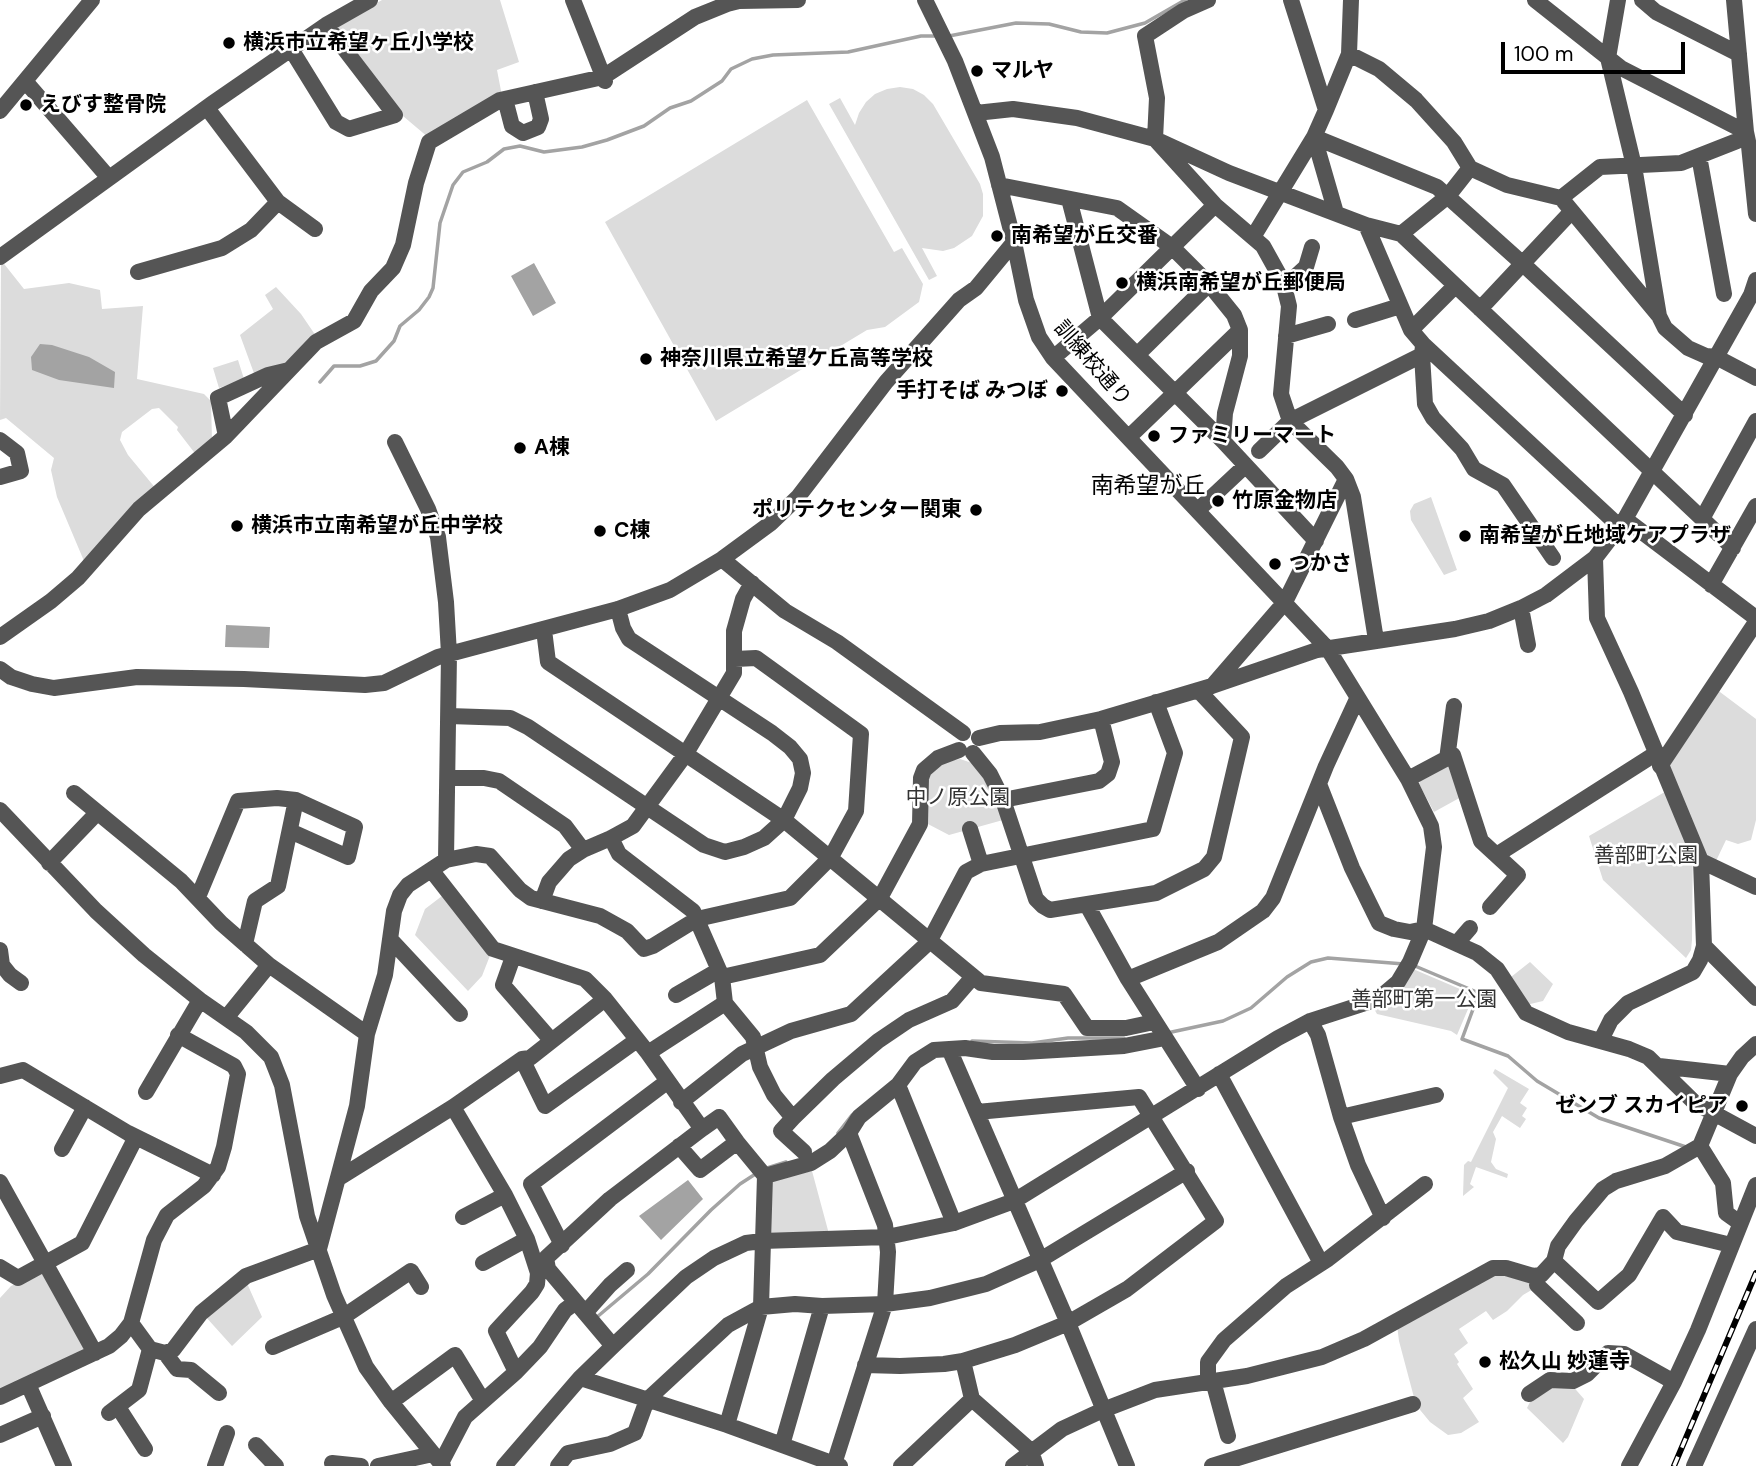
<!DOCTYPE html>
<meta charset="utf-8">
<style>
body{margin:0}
#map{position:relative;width:1756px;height:1466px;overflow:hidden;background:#fff;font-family:"DM Sans",sans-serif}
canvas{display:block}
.scale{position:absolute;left:1501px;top:42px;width:184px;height:32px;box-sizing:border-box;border:4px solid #000;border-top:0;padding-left:9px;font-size:21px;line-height:24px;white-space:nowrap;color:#000;-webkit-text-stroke:5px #fff;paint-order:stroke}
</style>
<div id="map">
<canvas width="1756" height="1466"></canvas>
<div class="scale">100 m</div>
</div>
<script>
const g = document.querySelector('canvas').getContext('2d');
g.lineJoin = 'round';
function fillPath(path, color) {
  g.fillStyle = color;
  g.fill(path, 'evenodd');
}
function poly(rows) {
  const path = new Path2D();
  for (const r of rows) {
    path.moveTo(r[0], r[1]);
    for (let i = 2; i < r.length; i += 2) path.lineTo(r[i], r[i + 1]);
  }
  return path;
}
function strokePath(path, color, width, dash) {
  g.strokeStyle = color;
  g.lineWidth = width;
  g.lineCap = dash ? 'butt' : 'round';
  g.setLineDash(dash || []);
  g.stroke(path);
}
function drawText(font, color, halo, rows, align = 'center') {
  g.font = font + ' "DM Sans","Noto Sans JP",sans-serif';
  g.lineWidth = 5;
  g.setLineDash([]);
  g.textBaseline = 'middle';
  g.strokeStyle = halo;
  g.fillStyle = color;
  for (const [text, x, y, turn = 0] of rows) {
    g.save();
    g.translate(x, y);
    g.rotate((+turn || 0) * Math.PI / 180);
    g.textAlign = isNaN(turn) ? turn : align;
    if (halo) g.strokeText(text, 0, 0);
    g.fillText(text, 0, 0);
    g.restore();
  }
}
fillPath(poly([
 [382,0,500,0,519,62,497,70,502,96,429,138,403,116,334,27],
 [900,87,913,89,924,95,933,104,980,184,983,194,983,216,972,236,954,248,943,251,922,248,937,276,929,280,829,104,840,98,855,125,859,113,866,102,875,94,887,89],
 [807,100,894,252,902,248,923,284,919,302,885,327,867,330,716,421,605,222],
 [1,260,24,289,69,283,100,290,102,309,143,306,137,379,204,394,211,401,212,440,197,456,177,430,178,427,159,408,152,409,122,432,120,440,128,455,157,490,84,561,57,497,51,470,54,458,6,418,0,420],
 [276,287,301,314,316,336,281,370,255,376,240,335,273,309,265,295],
 [238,360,244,379,219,388,213,368],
 [1431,497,1457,570,1444,575,1411,520,1410,511,1414,504],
 [1716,689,1756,719,1756,820,1751,840,1738,844,1726,840,1716,861,1704,855,1693,838,1692,940,1691,950,1686,958,1603,880,1589,836,1675,786,1664,766],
 [960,759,975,764,984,775,1003,820,949,835,926,823,927,777,944,762],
 [1449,763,1463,796,1434,812,1419,784,1422,776],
 [442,896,491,953,482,976,468,991,415,935,425,909],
 [1530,962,1553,984,1543,1001,1526,1005,1511,977],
 [1413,969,1474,995,1457,1035,1451,1031,1377,1014,1373,1007],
 [1495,1069,1529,1089,1520,1103,1527,1108,1522,1116,1526,1119,1520,1128,1502,1116,1493,1132,1496,1139,1491,1162,1496,1169,1508,1174,1507,1178,1476,1167,1470,1184,1474,1187,1463,1196,1464,1165,1468,1161,1471,1162,1508,1088,1493,1073],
 [812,1171,829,1234,767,1237,769,1181],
 [1495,1273,1528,1282,1535,1288,1523,1295,1507,1311,1493,1320,1486,1311,1459,1329,1468,1343,1454,1354,1459,1362,1457,1364,1473,1389,1463,1398,1479,1422,1461,1433,1448,1435,1430,1422,1416,1405,1399,1341,1397,1325],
 [38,1274,45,1275,86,1351,0,1390,0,1298,11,1286],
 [246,1281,262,1317,232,1346,205,1316],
 [1570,1383,1584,1399,1568,1437,1563,1443,1527,1408,1535,1392]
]), '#dcdcdc');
fillPath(poly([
 [534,263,556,303,533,316,511,276],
 [40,344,52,345,89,357,115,372,114,388,59,380,32,370,31,357],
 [226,625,270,627,269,648,225,647],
 [688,1180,703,1199,661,1240,639,1216]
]), '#a3a3a3');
strokePath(poly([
 [949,36,1016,23,1049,24,1081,32,1107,33,1145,23,1185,0],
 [320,382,334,366,360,366,376,361,394,341,400,326,419,310,429,297,433,288,440,223,453,185,463,172,487,162,504,149,520,146,544,152,582,147,607,140,644,126,670,108,691,101,722,81,731,69,752,59,773,55,848,52,921,36,938,36],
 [1415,966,1479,993,1462,1039,1508,1056,1537,1081,1599,1118,1686,1147],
 [1167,1033,1223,1021,1251,1008,1287,977,1311,962,1328,958,1404,964],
 [972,1041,1032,1043,1068,1038,1124,1038],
 [838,1133,852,1115],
 [764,1169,786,1162],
 [597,1317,648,1274,711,1210,740,1184,757,1173]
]), '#a3a3a3', 3.5);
strokePath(poly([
 [573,0,605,81],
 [1208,0,1183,11,1145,36,1157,98,1155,139,1215,205,1263,246,1283,282,1289,306,1281,394,1290,421,1337,467,1346,479,1353,497,1376,640],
 [1291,0,1326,110],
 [1535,0,1621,68,1746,132,1737,141,1681,163,1600,167,1561,198],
 [1618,0,1608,58,1634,166,1659,316,1665,328,1688,348,1706,356,1716,357,1756,378],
 [1642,0,1656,12,1739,54],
 [1734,0,1746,132,1749,146,1756,214],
 [291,49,336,122,349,129,395,115,326,25],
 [1349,54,1379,69,1416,100,1454,142,1470,168,1448,196,1401,234],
 [25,81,109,178],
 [505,99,512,126,523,133,538,127,541,119,535,92],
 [207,108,278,202,315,229],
 [0,111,92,0],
 [976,113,1013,109,1077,118,1155,139,1229,173,1366,225,1401,234,1733,548],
 [1314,137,1437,187,1523,264,1685,415],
 [1314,137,1336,213],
 [1699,156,1724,294],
 [1470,168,1507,185,1561,198,1659,316],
 [999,185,1117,208,1172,247,1209,284,1234,315,1240,330,1240,356,1225,413,1223,441],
 [1069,199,1100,318,1223,441,1316,541],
 [1366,225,1411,330,1423,344,1620,527],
 [1253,237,1314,137,1326,110,1349,54,1351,0],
 [0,257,213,103,326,25,370,0],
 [138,272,222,248,251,230,278,202],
 [1283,282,1294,278,1306,267,1312,247],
 [1480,309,1571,212],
 [1355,320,1400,306],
 [1411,330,1455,286],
 [1286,336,1328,324],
 [1138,354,1209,284],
 [1422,355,1425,404,1433,418,1462,449,1474,469,1503,485,1553,558],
 [1053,358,1100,318,1215,205],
 [226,436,218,398,268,375,289,370],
 [1129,437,1240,330],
 [0,440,17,453,21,471,0,477],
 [395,442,428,509,438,537,446,602,449,654,446,860],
 [1259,451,1290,421,1422,355,1423,346],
 [1198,510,1245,466],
 [1625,519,1756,618],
 [1702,519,1756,421],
 [1595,558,1597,618,1631,692,1701,861,1756,887],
 [722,559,785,611,837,642,963,733],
 [1711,585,1756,506],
 [1521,608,1528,645],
 [544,630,548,662,784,820,981,983,1064,994,1087,1028,1126,1028,1154,1022],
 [0,637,51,601,78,578,139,509,226,436,316,342,354,321,371,291,393,268,403,245,416,183,429,142,500,100,603,77,695,17,727,4,739,1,798,0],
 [0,669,11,677,32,684,54,688,137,677,244,679,365,685,384,683,438,657,618,609,670,590,722,559,771,523,798,497,886,382,959,300,976,288,1014,242],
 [1214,684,1285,602,1346,479],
 [449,716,510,718,528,727,704,845,725,852,744,847,764,838,784,820,800,788,803,773,800,759,790,747,772,733,629,639,623,628,618,609],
 [979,738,1000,733,1040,732,1101,719,1212,686,1317,650,1455,629,1489,621,1521,608,1546,595,1595,558,1625,519,1751,295,1756,280],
 [973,753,990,774,1003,800,1036,899,1043,906,1050,910,1156,893,1204,869,1214,857,1242,737,1198,690],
 [1447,759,1454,706],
 [1660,766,1756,622],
 [448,778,484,778,499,781,565,826,583,850],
 [1408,779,1453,755,1481,841,1518,875,1490,907],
 [1319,784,1352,868,1379,923,1394,929,1410,932,1424,929,1477,953,1497,969,1526,1013,1568,1032,1629,1049,1648,1057,1695,1103,1756,1136],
 [74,793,181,881,221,923,269,965,367,1034],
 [1003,800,1099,781,1108,774,1112,762,1101,719],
 [0,810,96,911,144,955,200,1000,246,1032,271,1057,282,1085,307,1216,334,1295,366,1367,391,1402,443,1466],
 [970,829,981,864],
 [611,838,619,854,693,911,722,977,725,1003,753,1037,760,1067,774,1095,793,1118,833,1079,878,1041,909,1020,952,1001,972,978],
 [1498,854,1655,754],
 [49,863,97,813],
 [432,871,493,949,585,979,605,999,648,1053,702,1129],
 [198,897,238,801,277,798,296,800,355,827,348,857,290,831],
 [542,901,549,882,569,859,583,850,611,838,633,826,685,755,734,673,734,631,743,599,752,583],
 [1087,905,1128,979,1198,1089],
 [390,939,460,1014],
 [1457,943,1470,928],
 [245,944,255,901,278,886,296,800],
 [1704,946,1756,998],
 [0,950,2,965,10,975,21,983],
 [513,957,503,985,551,1040],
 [722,977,820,955,880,898,920,824,921,778,924,770,938,758,959,750],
 [1128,979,1218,942,1263,911,1273,898,1326,766,1357,699],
 [676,995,719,970],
 [226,1018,269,965],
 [1310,1021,1318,1035,1341,1117,1358,1165,1383,1218],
 [1601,1040,1611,1020,1628,1003,1693,972,1700,960,1704,946,1701,861],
 [950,1051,1068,1323,1127,1466],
 [648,1053,725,1003],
 [522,1059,545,1106,637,1040],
 [1659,1066,1730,1074],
 [1219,1074,1321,1263],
 [0,1076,23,1070,128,1133,213,1175],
 [898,1085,954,1223],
 [146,1092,200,1000],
 [681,1102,742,1054,791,1031,851,1014,929,942,966,872,981,864,1153,829,1175,753,1156,702],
 [453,1107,505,1195,527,1239,538,1273,537,1284,532,1292,496,1331,516,1372],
 [1341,1117,1436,1095],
 [793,1118,781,1131,804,1152],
 [1700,1146,1723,1183,1726,1213,1740,1223],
 [62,1149,85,1107],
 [765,1176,811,1163,830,1151,849,1133,859,1117,898,1085,915,1062,934,1050,965,1048,993,1052,1023,1052,1124,1046,1165,1038],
 [339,1178,453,1107,522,1059,530,1058,605,999],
 [0,1182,95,1353],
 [463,1217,505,1195],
 [562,1245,531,1184,668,1081],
 [1554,1261,1598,1302,1629,1275,1663,1217,1677,1232,1731,1245],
 [483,1263,527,1239],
 [0,1267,18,1278,82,1243,136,1137],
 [1537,1285,1577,1323],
 [585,1313,610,1285,627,1270],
 [131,1323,150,1349,165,1353,173,1350,201,1313,246,1276,319,1249,357,1106,367,1034,385,975,394,911,400,895,408,885,446,860,476,854,490,856,520,890,531,898,600,916,627,931,644,949,653,946,697,919,790,898,831,857,856,811,861,734,756,658,735,659],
 [613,1346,548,1269,546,1258,610,1199,702,1129,719,1117,737,1142,700,1170,679,1146],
 [273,1347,343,1317,411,1271,421,1287],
 [165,1353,177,1369,191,1370,219,1393],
 [865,1365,900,1366,944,1364,963,1361,1015,1345,1068,1323,1127,1289,1216,1221,1139,1097,977,1112],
 [580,1378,727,1425,840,1466],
 [1213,1381,1228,1436],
 [1208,1382,1208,1362,1224,1340,1286,1286,1328,1259,1425,1184],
 [28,1384,64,1466],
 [1529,1394,1550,1380,1573,1381,1587,1374,1608,1353,1624,1354,1674,1382],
 [0,1397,109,1346,121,1336,131,1323,154,1240,167,1215,204,1186,218,1167,224,1147,238,1074,234,1066,178,1035],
 [972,1399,1031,1451,1036,1466],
 [391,1402,455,1355,483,1401],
 [118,1407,145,1449],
 [109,1413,139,1390,150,1349],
 [727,1425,761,1307,765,1176,737,1142],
 [0,1435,43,1416],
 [256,1445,276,1466],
 [782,1445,822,1306],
 [332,1463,361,1466],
 [441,1463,465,1417,516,1372,540,1347,565,1310,576,1302],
 [834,1464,885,1304,888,1252,885,1225,849,1133],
 [215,1466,227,1433],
 [378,1466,433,1454],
 [504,1466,580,1378,613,1346,686,1277,714,1258,746,1243,762,1241,887,1237,954,1223,1014,1201,1278,1038,1310,1021,1378,999,1398,982,1410,962,1424,929,1434,847,1431,826,1408,779,1328,649,1053,358,1039,337,1026,300,1014,242,992,157,955,61,925,0],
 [558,1466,568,1453,610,1444,635,1433,647,1400,728,1325,761,1307,795,1304,822,1306,885,1304,930,1298,986,1284,1040,1260,1187,1171],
 [901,1466,972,1399,963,1361],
 [1013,1466,1062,1429,1103,1410,1155,1390,1247,1376,1322,1357,1364,1339,1493,1268,1506,1268,1533,1276,1541,1275,1554,1261,1558,1246,1576,1221,1603,1189,1616,1181,1665,1166,1700,1146,1730,1074,1742,1057,1756,1044],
 [1212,1466,1413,1404],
 [1629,1466,1674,1382,1698,1330,1756,1185],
 [1694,1466,1756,1329]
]), '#555', 16);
const rail = poly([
 [1674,1466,1756,1273]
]);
strokePath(rail, '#000', 6);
strokePath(rail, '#fff', 3.5, [10]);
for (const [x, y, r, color] of [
 [229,43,7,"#000"],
 [977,71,7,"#000"],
 [26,105,7,"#000"],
 [997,236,7,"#000"],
 [1122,283,7,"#000"],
 [646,359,7,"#000"],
 [1062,391,7,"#000"],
 [1154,436,7,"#000"],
 [520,448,7,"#000"],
 [1218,501,7,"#000"],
 [976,510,7,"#000"],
 [237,526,7,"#000"],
 [600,531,7,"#000"],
 [1465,536,7,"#000"],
 [1275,564,7,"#000"],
 [1742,1106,7,"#000"],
 [1485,1362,7,"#000"]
]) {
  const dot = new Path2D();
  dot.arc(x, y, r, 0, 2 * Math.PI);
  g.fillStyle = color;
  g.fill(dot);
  strokePath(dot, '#fff', 2.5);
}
drawText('bold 21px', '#000', '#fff', [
 ["横浜市立希望ヶ丘小学校",243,43],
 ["マルヤ",991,71],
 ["えびす整骨院",40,105],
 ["南希望が丘交番",1011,236],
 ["横浜南希望が丘郵便局",1136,283],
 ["神奈川県立希望ケ丘高等学校",660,359],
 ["手打そば みつぼ",1048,391,"right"],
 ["ファミリーマート",1168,436],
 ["A棟",534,448],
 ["竹原金物店",1232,501],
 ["ポリテクセンター関東",962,510,"right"],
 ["横浜市立南希望が丘中学校",251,526],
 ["C棟",614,531],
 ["南希望が丘地域ケアプラザ",1479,536],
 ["つかさ",1289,564],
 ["ゼンブ スカイピア",1728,1106,"right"],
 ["松久山 妙蓮寺",1499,1362]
], 'left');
drawText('21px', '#000', '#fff', [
 ["訓練校通り",1092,364,49]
]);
drawText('21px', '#333', '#fff', [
 ["中ノ原公園",958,798],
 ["善部町公園",1646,856],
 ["善部町第一公園",1424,1000]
]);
drawText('23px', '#000', '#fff', [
 ["南希望が丘",1148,487]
]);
</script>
